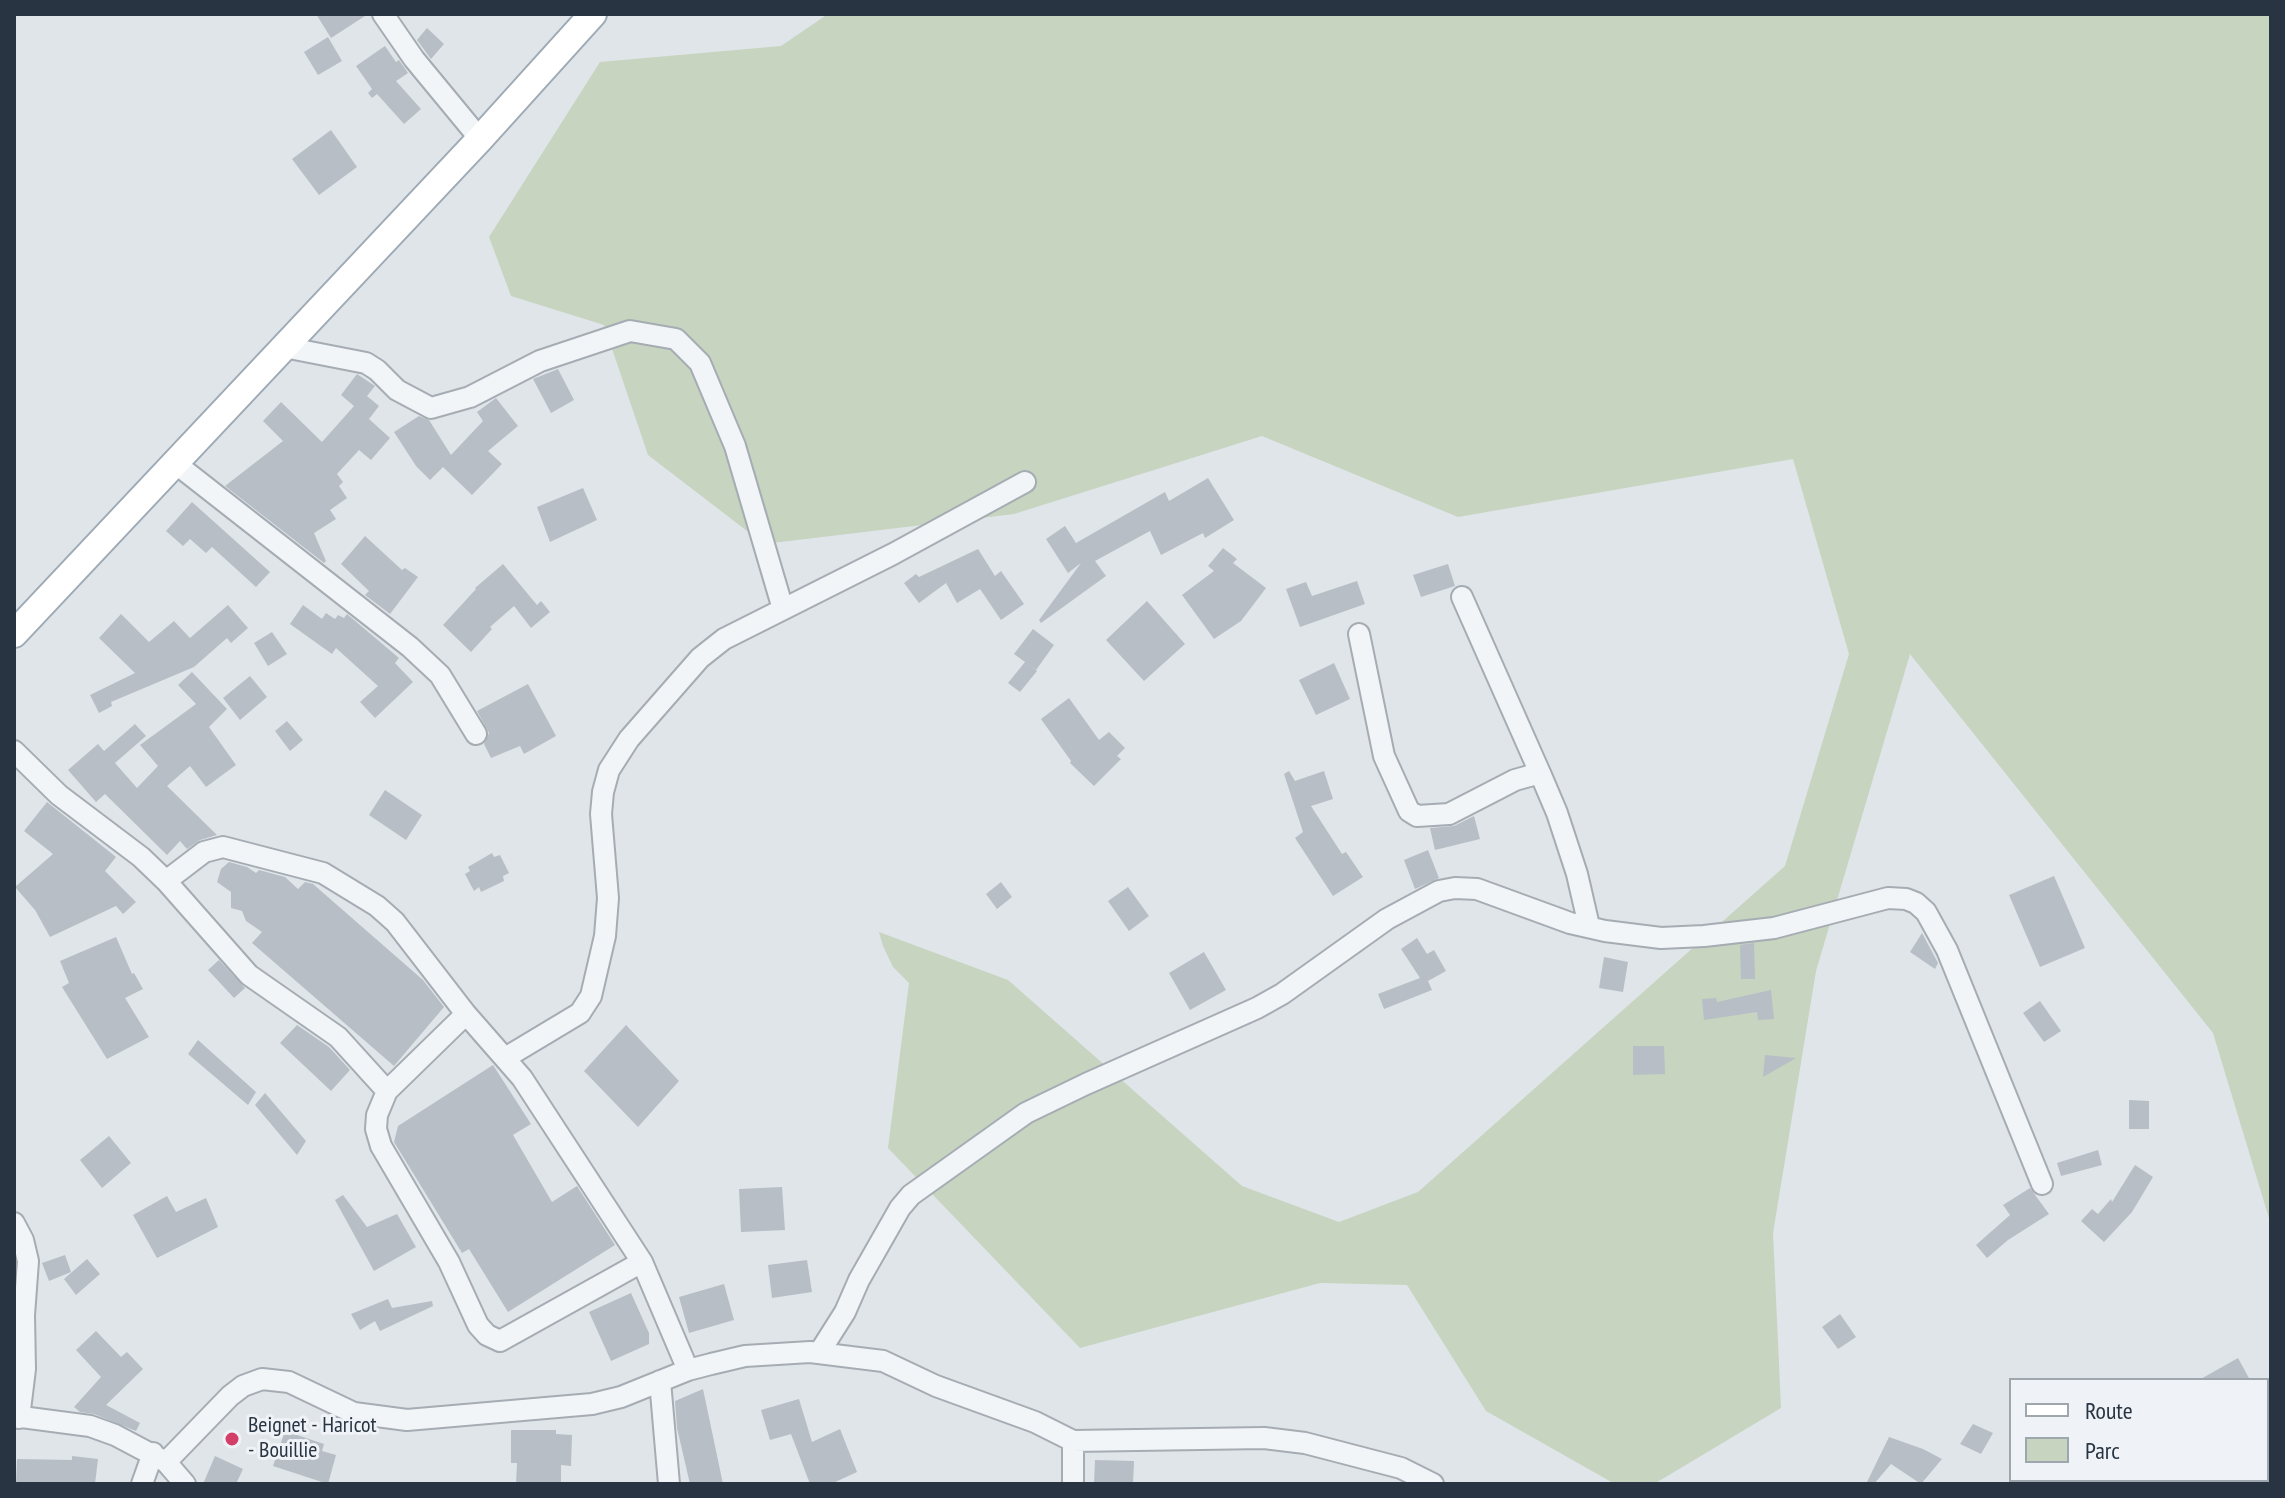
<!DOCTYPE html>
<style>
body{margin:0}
#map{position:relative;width:2285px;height:1498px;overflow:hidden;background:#e0e5e9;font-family:"PT Sans Narrow",sans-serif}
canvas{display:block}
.frame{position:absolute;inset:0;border:16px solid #283441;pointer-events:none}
.legend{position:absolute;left:2009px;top:1378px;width:260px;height:104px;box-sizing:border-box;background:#eff3f7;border:2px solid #9fa7ae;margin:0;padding:10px 14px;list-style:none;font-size:24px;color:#283441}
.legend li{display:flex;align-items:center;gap:16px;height:40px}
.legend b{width:40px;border:2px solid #9fa7ae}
</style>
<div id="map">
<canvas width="2285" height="1498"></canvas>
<div class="frame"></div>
<ul class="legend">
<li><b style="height:10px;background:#fff"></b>Route</li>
<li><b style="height:22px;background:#c7d4c0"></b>Parc</li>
</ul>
</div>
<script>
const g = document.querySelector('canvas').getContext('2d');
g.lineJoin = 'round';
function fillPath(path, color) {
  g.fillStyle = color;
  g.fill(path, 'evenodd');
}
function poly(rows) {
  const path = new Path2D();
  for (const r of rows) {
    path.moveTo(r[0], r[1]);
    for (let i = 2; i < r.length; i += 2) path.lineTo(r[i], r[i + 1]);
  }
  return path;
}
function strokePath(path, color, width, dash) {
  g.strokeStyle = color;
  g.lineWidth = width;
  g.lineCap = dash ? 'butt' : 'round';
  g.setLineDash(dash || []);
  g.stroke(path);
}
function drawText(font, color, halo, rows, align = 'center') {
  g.font = font + ' "PT Sans Narrow",sans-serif';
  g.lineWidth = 6;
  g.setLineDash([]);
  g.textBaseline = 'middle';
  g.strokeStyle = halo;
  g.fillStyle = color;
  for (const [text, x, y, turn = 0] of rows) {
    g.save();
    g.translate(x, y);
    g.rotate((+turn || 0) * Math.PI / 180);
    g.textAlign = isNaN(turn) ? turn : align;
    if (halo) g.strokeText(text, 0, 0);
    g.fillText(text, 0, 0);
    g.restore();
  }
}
fillPath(poly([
 [828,14,2271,14,2271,1225,2213,1033,1910,654,1816,971,1773,1233,1781,1408,1654,1484,1615,1484,1486,1411,1407,1285,1320,1283,1080,1348,888,1148,909,983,893,967,883,946,879,932,1008,980,1242,1186,1339,1222,1418,1192,1785,866,1849,654,1793,459,1458,517,1262,436,1014,514,764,544,648,455,604,325,511,296,489,237,600,62,781,46]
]), '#c7d4c0');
fillPath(poly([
 [316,14,368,14,331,38],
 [427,28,444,44,431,59,417,40],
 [328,37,342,61,318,75,304,52],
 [385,46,396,62,399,60,408,73,396,81,421,109,404,124,377,94,372,98,368,93,372,89,356,66],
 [331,130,357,167,319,195,292,159],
 [558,369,574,400,551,413,533,379],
 [357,374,375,386,367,396,379,406,369,419,390,438,371,460,359,450,337,474,343,482,339,486,347,498,330,510,336,519,314,533,326,561,324,563,225,486,283,441,263,421,281,402,322,442,354,406,341,395],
 [496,398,518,426,488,451,502,464,472,495,443,467,430,480,416,466,394,432,419,416,429,420,451,455,483,421,477,412],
 [1208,478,1234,520,1205,538,1203,533,1161,555,1150,531,1095,561,1106,576,1041,623,1039,620,1081,563,1068,573,1046,539,1065,526,1076,543,1165,492,1169,501],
 [583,488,597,520,550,542,537,507],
 [192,502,270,572,256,587,212,547,206,553,190,539,183,546,166,531],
 [365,536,402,570,405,568,418,577,390,614,365,595,369,591,341,564],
 [1223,548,1237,559,1233,563,1266,588,1241,621,1214,639,1182,595,1214,571,1208,566],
 [978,549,995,576,1001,571,1024,604,1001,620,980,589,957,603,946,583,919,603,904,583,916,574,919,577],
 [503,564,537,605,541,601,550,612,531,628,514,606,490,627,492,629,471,652,443,625,476,589,475,588],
 [1448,564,1455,586,1421,597,1413,575],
 [1357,581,1365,604,1300,627,1286,589,1306,582,1312,596],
 [1147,601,1185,644,1144,681,1106,640],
 [228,605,248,628,231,643,227,638,194,667,111,702,112,706,99,713,90,695,135,673,99,638,121,614,149,642,174,621,190,638],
 [303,605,322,619,326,613,335,619,338,615,344,618,347,614,399,658,395,663,413,682,375,718,360,702,378,686,336,648,332,654,290,624],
 [1033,629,1054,645,1036,670,1014,654],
 [272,632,287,654,268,666,254,643],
 [1025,662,1037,671,1020,692,1008,683],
 [1334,663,1350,699,1316,715,1299,680],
 [192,672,227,709,209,727,236,765,206,787,190,766,167,786,217,835,200,840,187,849,180,841,167,855,105,794,96,802,68,770,98,744,104,751,135,724,146,736,115,763,137,788,158,766,140,745,196,704,178,685],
 [250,676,267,697,240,720,223,698],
 [528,684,556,736,524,754,520,746,491,758,484,744,489,733,477,711],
 [1069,698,1099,740,1109,732,1125,748,1117,756,1121,759,1094,786,1070,763,1071,761,1041,719],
 [287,721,303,740,290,751,275,731],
 [1289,771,1295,781,1324,771,1333,799,1311,806,1342,854,1346,852,1363,877,1333,896,1295,838,1303,832,1284,774],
 [385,790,422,815,406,840,369,815],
 [47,802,116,857,105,871,136,902,123,914,116,906,50,937,35,910,15,887,53,854,24,831],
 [1474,816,1480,839,1435,850,1430,828,1454,826],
 [1428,850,1439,878,1415,889,1404,860],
 [492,853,494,857,500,855,509,873,503,876,504,881,481,892,479,887,474,891,465,874,470,871,468,867],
 [229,862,247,867,256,873,259,870,285,877,298,889,305,882,313,884,423,980,444,1007,394,1066,252,943,262,932,246,921,242,911,231,908,231,892,217,882,221,869],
 [2054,876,2085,948,2040,967,2009,895],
 [1001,882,1012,897,997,909,986,894],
 [1128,887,1149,916,1129,931,1108,901],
 [1922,933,1938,963,1935,969,1910,952],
 [116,937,132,974,134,973,143,989,125,998,149,1037,107,1059,62,987,69,983,60,961],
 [1417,938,1427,954,1434,950,1446,971,1428,981,1432,990,1384,1009,1378,994,1420,978,1401,949],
 [1754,943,1755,979,1741,979,1740,945],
 [1204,952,1226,990,1190,1010,1169,973],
 [1604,957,1628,962,1623,992,1599,988],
 [219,960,245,988,234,998,208,970],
 [1771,990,1774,1019,1758,1020,1757,1012,1704,1020,1702,999,1716,998,1717,1002],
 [2040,1001,2061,1031,2044,1042,2023,1013],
 [297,1025,329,1047,350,1070,331,1091,280,1043],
 [626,1025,679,1081,638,1127,584,1071],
 [198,1040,256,1092,248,1105,188,1054],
 [1633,1046,1664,1046,1665,1074,1633,1075],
 [1765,1055,1796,1058,1763,1077],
 [493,1065,531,1124,513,1135,552,1202,577,1186,615,1245,508,1312,469,1249,462,1253,394,1142,398,1126],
 [265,1093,306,1141,297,1155,255,1105],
 [2129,1100,2149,1101,2149,1129,2129,1129],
 [109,1136,131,1163,102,1188,80,1160],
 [2098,1150,2102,1165,2061,1176,2057,1163],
 [2135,1165,2153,1177,2132,1212,2104,1242,2081,1221,2092,1209,2098,1214,2111,1199,2112,1202],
 [782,1187,785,1230,741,1232,739,1189],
 [2030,1188,2049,1214,2008,1240,1987,1258,1976,1245,2010,1215,2003,1205],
 [343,1195,367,1227,397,1214,416,1247,374,1271,335,1200],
 [167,1196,176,1212,206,1198,218,1227,157,1258,133,1215],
 [65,1255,71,1272,49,1281,42,1263],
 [87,1259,100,1274,76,1295,64,1279],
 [807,1260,812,1292,772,1298,768,1265],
 [724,1284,734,1320,689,1333,679,1297],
 [631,1293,649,1333,649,1344,611,1361,589,1312],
 [388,1299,392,1308,432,1301,433,1306,380,1331,375,1321,360,1330,351,1314],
 [1840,1314,1856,1337,1838,1349,1822,1327],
 [96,1331,121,1357,127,1352,143,1369,106,1405,140,1423,136,1431,94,1414,80,1412,74,1407,101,1377,76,1350],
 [2238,1358,2250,1380,2199,1380],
 [703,1389,723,1484,690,1484,677,1428,675,1401],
 [799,1399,812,1442,840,1429,857,1472,831,1484,810,1484,791,1434,770,1440,761,1410],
 [1973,1424,1993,1433,1981,1454,1960,1444],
 [511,1430,556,1430,556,1434,572,1435,571,1466,561,1465,561,1484,516,1484,517,1463,511,1463],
 [285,1431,324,1444,322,1451,336,1455,328,1484,273,1466],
 [1889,1437,1923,1449,1942,1459,1921,1484,1891,1464,1874,1484,1866,1484],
 [72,1456,98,1459,95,1484,16,1484,17,1459,72,1460],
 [215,1456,243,1469,236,1484,203,1484],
 [1095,1460,1134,1461,1133,1484,1094,1484]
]), '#b7bec6');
const minor = poly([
 [383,14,414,59,480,139],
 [284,347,366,363,377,370,397,390,431,408,470,397,540,361,630,331,676,339,700,363,735,446,783,609],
 [175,463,410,647,440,675,476,734],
 [1462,597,1540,773],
 [1359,634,1384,756,1409,811,1417,816,1449,814,1515,780,1540,773,1557,813,1577,874,1589,926],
 [14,751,59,795,141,857,166,881,204,852,223,847,323,873,377,906,395,922,466,1014,522,1078,642,1262,688,1370],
 [166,881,249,975,338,1037,387,1091],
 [466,1014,387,1091,377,1115,376,1129,381,1146,449,1262,478,1325,487,1335,500,1341,642,1262],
 [505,1058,580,1013,591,996,605,936,608,898,601,814,603,792,609,770,629,739,700,658,724,639,893,554,1025,482],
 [14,1223,23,1240,28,1261,24,1315,25,1369,19,1418],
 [819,1353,845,1312,859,1280,900,1208,911,1195,1026,1113,1086,1084,1257,1008,1282,994,1387,919,1439,891,1455,888,1477,889,1570,923,1605,931,1661,938,1704,936,1774,928,1888,898,1906,899,1916,903,1926,912,1947,950,2042,1184],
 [660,1381,669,1484],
 [14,1416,90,1426,115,1435,166,1462,185,1484],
 [166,1462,230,1396,243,1386,262,1379,289,1382,354,1413,407,1420,592,1404,621,1397,688,1370,711,1364,745,1356,810,1352,883,1361,936,1386,1035,1422,1073,1441],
 [142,1484,153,1453],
 [1073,1484,1073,1441,1264,1438,1305,1443,1401,1468,1433,1484]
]);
const major = poly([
 [14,634,480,139,593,14]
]);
strokePath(minor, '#a5acb3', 24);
strokePath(major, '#9eaab5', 30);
strokePath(minor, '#f2f5f7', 20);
strokePath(major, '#fff', 26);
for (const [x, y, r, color] of [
 [232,1439,8,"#d33f67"]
]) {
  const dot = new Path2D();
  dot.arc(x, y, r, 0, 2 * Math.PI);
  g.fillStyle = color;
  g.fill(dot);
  strokePath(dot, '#eff3f7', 3);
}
drawText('22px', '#283441', '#eff3f7', [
 ["Beignet - Haricot",248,1426],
 ["- Bouillie",248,1451]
], 'left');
</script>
